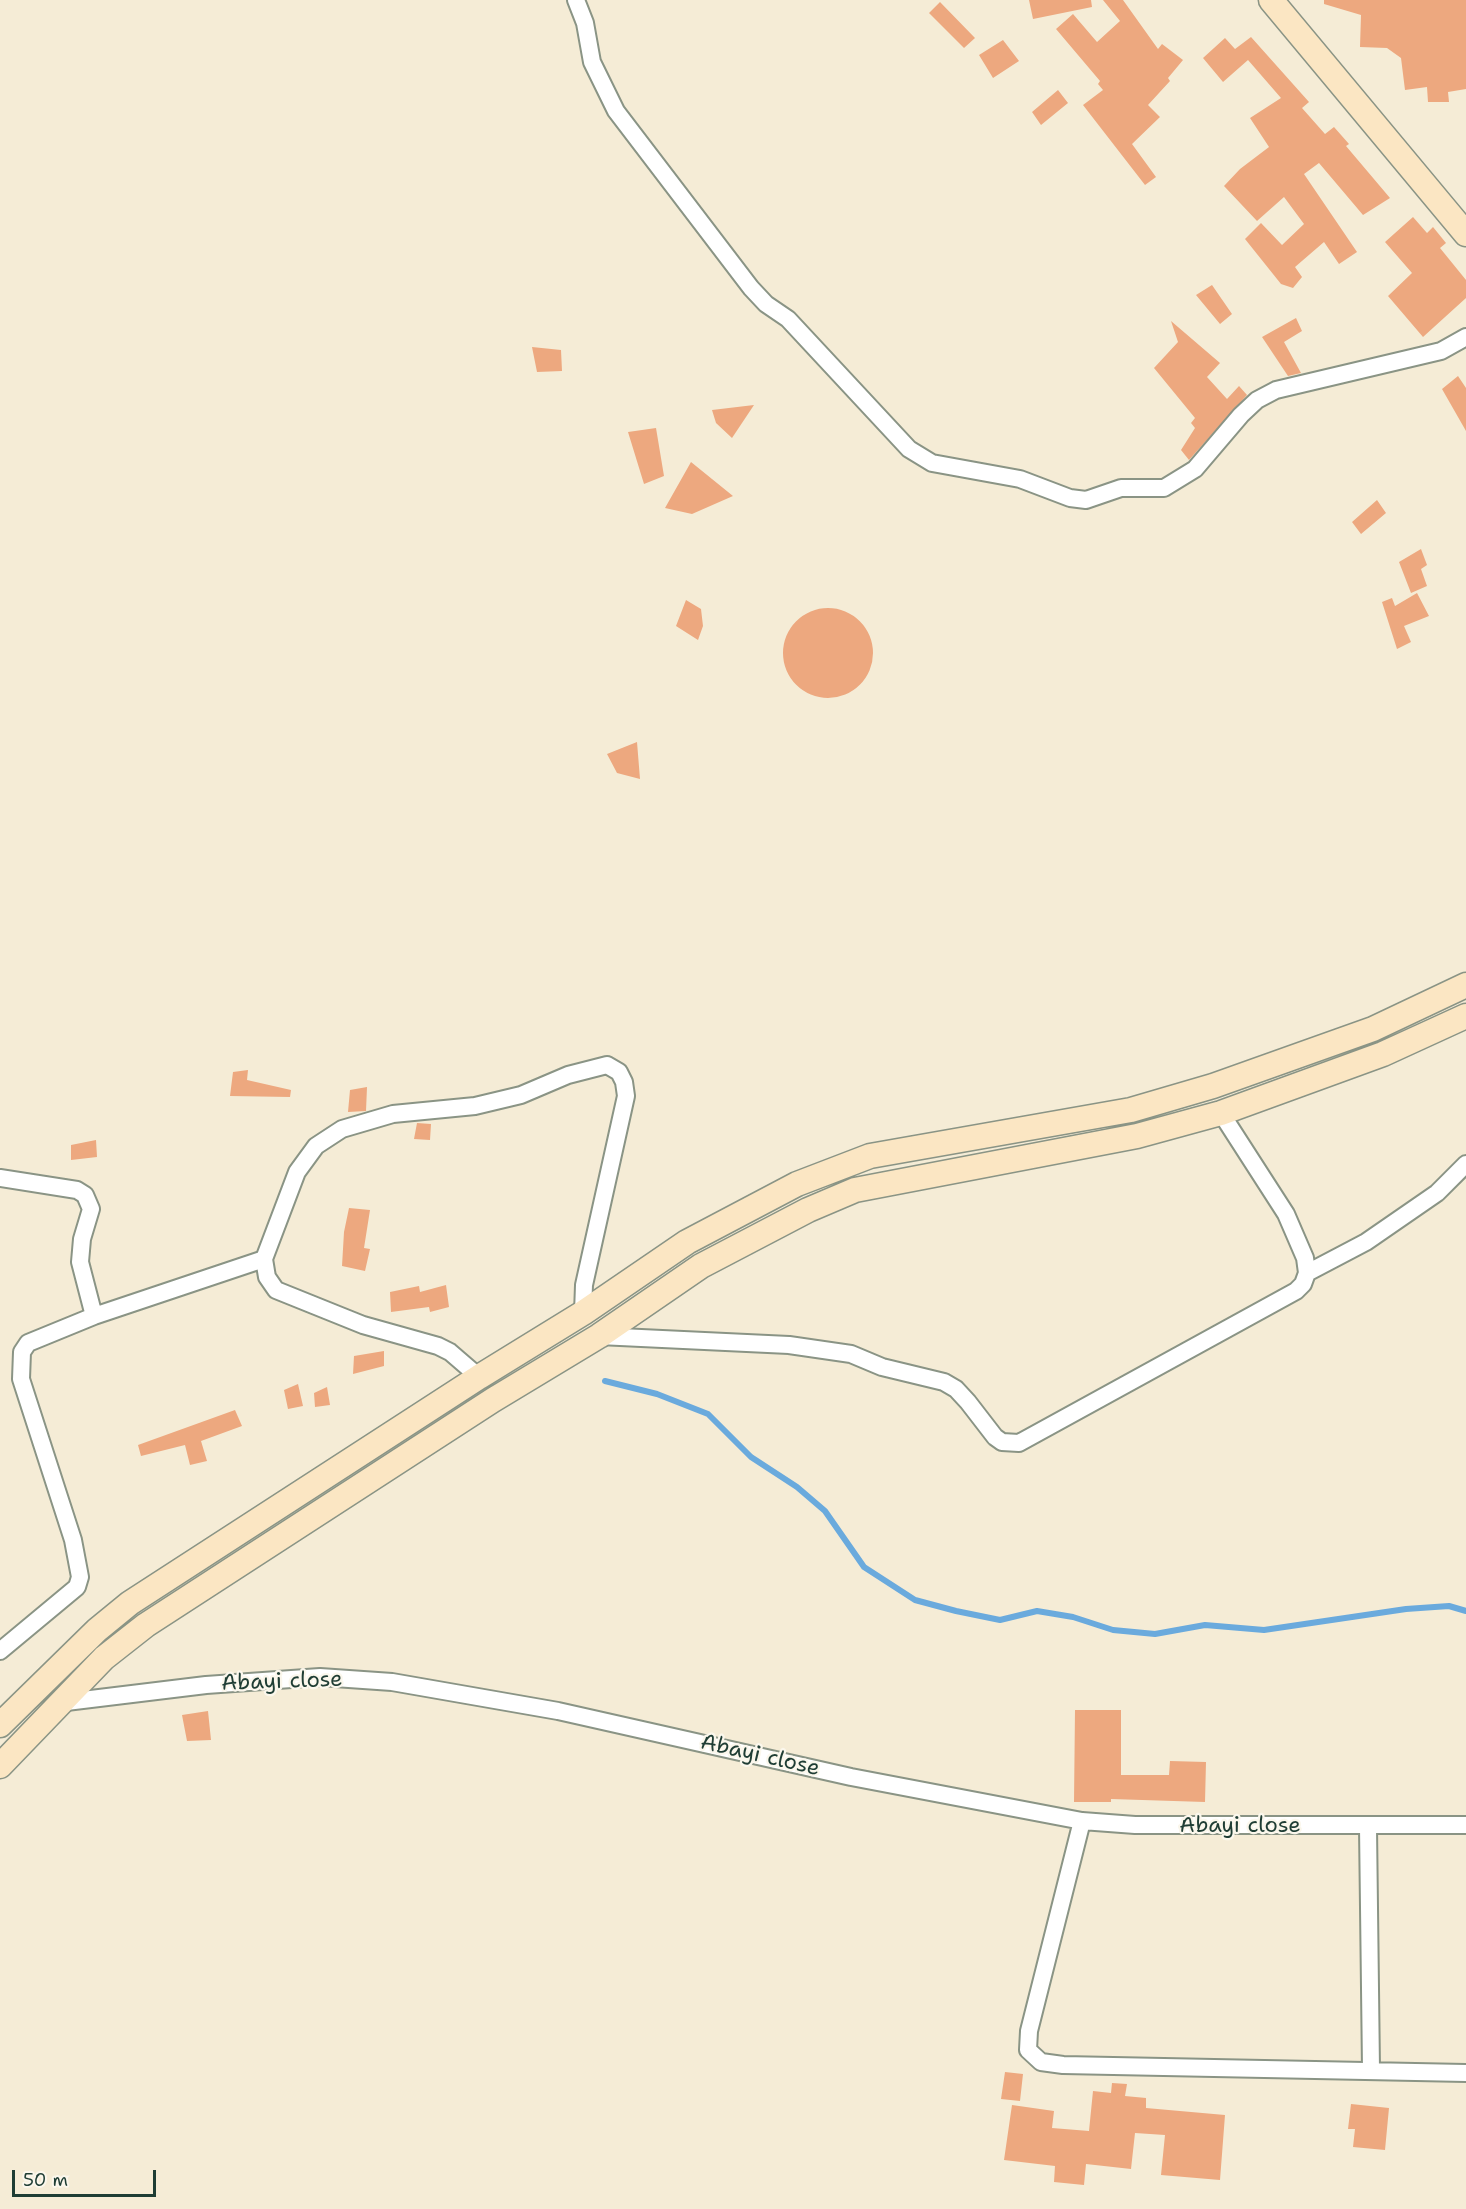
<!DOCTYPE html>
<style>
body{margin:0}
#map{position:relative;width:1466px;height:2209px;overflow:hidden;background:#f5ecd6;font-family:"Shantell Sans",sans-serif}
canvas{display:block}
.scale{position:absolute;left:12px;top:2170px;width:144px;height:27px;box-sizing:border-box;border:3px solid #1f3d34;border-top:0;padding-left:8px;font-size:18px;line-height:21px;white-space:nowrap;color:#1f3d34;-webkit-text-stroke:4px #fbf7ec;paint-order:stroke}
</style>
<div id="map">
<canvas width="1466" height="2209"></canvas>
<div class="scale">50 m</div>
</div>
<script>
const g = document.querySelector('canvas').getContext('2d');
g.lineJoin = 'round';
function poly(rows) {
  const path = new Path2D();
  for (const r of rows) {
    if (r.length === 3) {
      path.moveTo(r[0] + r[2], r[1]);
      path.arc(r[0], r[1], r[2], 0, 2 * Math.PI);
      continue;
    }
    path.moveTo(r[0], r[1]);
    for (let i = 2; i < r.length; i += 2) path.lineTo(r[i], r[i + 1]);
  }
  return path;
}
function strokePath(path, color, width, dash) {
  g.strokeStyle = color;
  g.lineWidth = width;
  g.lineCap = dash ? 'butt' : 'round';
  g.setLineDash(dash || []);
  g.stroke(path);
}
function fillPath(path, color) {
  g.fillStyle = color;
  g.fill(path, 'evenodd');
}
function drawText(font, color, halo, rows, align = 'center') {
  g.font = font + ' "Shantell Sans",sans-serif';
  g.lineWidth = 4.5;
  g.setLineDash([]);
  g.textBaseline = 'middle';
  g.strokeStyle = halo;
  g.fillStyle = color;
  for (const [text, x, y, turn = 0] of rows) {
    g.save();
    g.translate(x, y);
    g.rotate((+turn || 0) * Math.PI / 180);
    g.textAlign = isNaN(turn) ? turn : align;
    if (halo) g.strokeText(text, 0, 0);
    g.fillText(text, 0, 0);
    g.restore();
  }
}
strokePath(poly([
 [605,1381,657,1394,708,1414,751,1457,797,1487,825,1511,864,1567,915,1600,956,1611,1000,1620,1037,1611,1073,1617,1113,1630,1155,1634,1205,1625,1264,1630,1406,1609,1449,1606,1466,1611]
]), '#6aaadd', 6);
fillPath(poly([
 [1029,0,1091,0,1092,7,1033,19],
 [1103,0,1123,0,1158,49,1162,44,1183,60,1168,78,1170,81,1148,105,1160,117,1132,144,1156,177,1145,185,1083,105,1103,90,1098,84,1100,81,1056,29,1073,14,1097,42,1120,21],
 [1324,0,1466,0,1466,89,1448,92,1449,102,1428,102,1427,87,1405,90,1401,58,1387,48,1360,47,1361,15,1324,4],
 [940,2,975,38,964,48,929,13],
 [1251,37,1309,102,1302,108,1325,134,1334,127,1349,144,1346,146,1390,198,1363,215,1319,163,1304,174,1357,252,1339,264,1324,242,1295,267,1302,277,1293,288,1281,284,1245,239,1261,223,1282,245,1304,224,1284,197,1257,221,1224,186,1240,169,1269,147,1250,118,1281,98,1248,60,1223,82,1203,58,1225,38,1235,49],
 [1003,40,1019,61,993,78,979,55],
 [1058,90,1068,103,1041,125,1032,112],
 [1413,217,1427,233,1433,227,1446,243,1440,248,1466,280,1466,298,1423,337,1388,296,1412,273,1385,242],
 [1212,285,1232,314,1220,324,1196,295],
 [1296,318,1302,331,1284,342,1301,373,1288,376,1262,337],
 [1171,321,1220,363,1207,377,1227,399,1239,386,1247,395,1189,460,1181,450,1195,428,1191,423,1195,418,1154,368,1178,342],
 [532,347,561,350,562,371,537,372],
 [1458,376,1466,388,1466,431,1442,389],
 [754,405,732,438,716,423,712,410],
 [656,428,664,476,644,484,628,432],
 [691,462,733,496,692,514,665,508],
 [1377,500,1386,513,1361,534,1352,522],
 [1421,549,1427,565,1421,569,1427,586,1411,593,1399,562],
 [1417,593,1429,616,1404,626,1411,642,1397,649,1382,602,1392,598,1395,606],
 [686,600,701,609,703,626,698,640,676,626],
 [828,653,45],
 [637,742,640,779,617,773,607,754],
 [248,1070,247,1080,291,1090,290,1097,230,1096,233,1072],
 [367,1087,366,1111,348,1112,350,1090],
 [417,1123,431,1124,430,1140,414,1139],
 [96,1140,97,1157,71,1160,71,1145],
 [349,1208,370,1210,364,1248,370,1249,365,1271,342,1266,344,1232],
 [446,1285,449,1307,430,1312,429,1307,391,1312,390,1292,419,1286,420,1292],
 [384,1351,384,1366,353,1374,354,1356],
 [298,1384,303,1406,288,1409,284,1390],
 [327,1387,330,1405,315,1407,314,1393],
 [235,1410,242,1426,201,1441,207,1461,190,1465,185,1445,141,1456,138,1445],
 [1075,1710,1121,1710,1121,1775,1169,1775,1170,1761,1206,1762,1205,1802,1111,1799,1111,1802,1074,1802],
 [208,1711,211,1740,187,1741,182,1715],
 [1005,2072,1023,2074,1020,2101,1001,2099],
 [1112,2083,1127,2084,1125,2096,1146,2098,1146,2108,1225,2115,1220,2180,1161,2175,1165,2135,1135,2133,1131,2169,1086,2164,1084,2185,1054,2182,1055,2166,1004,2160,1012,2105,1054,2111,1052,2128,1089,2131,1093,2091,1111,2093],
 [1351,2104,1389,2108,1385,2150,1353,2147,1355,2129,1348,2129]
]), '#eda87f');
const street = poly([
 [576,0,585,23,592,62,616,111,751,288,766,304,788,319,909,449,932,463,1020,479,1070,498,1086,500,1121,488,1164,488,1195,469,1241,415,1257,400,1276,390,1441,351,1466,337],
 [0,1178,77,1190,85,1195,91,1209,82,1239,80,1262,94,1316],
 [1307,1273,1366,1242,1437,1193,1466,1164],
 [599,1336,789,1345,851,1354,882,1367,944,1382,956,1389,968,1402,995,1437,1002,1442,1019,1443,1296,1291,1303,1284,1307,1273,1305,1258,1286,1214,1221,1113],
 [479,1377,450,1352,438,1346,363,1325,276,1290,267,1277,264,1259,297,1172,316,1146,342,1129,393,1114,475,1106,521,1095,568,1075,607,1065,619,1072,624,1082,626,1096,584,1285,583,1313],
 [0,1651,77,1587,80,1577,73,1540,21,1379,22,1352,28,1343,94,1316,264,1259],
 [58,1703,206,1685,320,1677,392,1682,558,1711,851,1777,1082,1821,1135,1825,1466,1825],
 [1082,1821,1029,2031,1028,2050,1041,2062,1063,2065,1466,2073],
 [1368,1827,1371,2069]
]);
const secondary = poly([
 [1271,0,1466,234],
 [0,1725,97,1630,130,1603,479,1377,583,1313,687,1242,797,1184,870,1156,1131,1110,1213,1086,1373,1029,1466,985],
 [0,1766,104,1658,146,1625,493,1400,599,1336,701,1266,808,1210,855,1190,1137,1136,1221,1113,1383,1054,1466,1016]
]);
strokePath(street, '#8a9485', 20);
strokePath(secondary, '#8a9485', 27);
strokePath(street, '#fff', 16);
strokePath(secondary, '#fbe6c3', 24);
drawText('22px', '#1f3d34', '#fbf7ec', [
 ["Abayi close",282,1682,-2],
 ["Abayi close",760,1756,13],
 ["Abayi close",1240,1826]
]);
</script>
